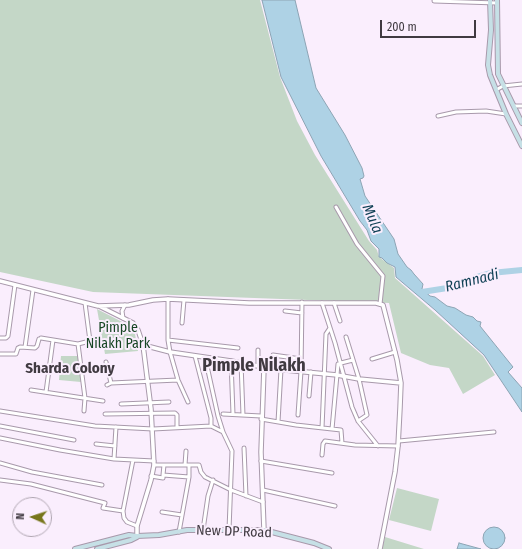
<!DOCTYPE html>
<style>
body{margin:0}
#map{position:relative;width:522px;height:549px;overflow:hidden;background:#faeefd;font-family:"Fira Sans Condensed",sans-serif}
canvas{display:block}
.north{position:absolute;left:12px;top:497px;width:40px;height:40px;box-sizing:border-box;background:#faeefd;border:1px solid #b0a6b2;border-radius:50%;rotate:273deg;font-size:11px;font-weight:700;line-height:16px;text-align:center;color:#403a41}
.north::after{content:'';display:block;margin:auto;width:14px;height:18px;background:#77761c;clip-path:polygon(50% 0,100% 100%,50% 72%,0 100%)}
.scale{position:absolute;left:380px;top:20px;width:96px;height:18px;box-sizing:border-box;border:2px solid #403a41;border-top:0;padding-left:5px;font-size:12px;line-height:14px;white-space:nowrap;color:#403a41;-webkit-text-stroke:3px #faeefd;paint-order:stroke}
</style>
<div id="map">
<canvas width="522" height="549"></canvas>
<div class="north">N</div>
<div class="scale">200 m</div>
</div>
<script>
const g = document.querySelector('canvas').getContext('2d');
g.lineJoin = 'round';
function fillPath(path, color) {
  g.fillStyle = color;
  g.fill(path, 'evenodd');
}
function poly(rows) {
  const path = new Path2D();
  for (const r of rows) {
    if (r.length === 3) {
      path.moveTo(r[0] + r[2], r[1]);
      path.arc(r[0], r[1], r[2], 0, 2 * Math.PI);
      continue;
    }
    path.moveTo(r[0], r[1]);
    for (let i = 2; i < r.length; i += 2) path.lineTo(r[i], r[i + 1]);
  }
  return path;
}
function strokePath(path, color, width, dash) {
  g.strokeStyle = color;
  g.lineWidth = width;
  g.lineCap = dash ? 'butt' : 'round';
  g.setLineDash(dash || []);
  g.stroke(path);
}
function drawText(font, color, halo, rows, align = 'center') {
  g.font = font + ' "Fira Sans Condensed",sans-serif';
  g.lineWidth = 4;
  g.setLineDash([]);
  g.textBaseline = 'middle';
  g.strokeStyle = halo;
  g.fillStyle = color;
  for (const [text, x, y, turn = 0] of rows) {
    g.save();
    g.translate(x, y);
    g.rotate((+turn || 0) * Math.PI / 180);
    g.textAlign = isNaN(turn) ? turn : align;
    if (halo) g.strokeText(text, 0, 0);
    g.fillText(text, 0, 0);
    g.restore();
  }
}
fillPath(poly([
 [0,0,260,0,280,77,297,121,315,155,369,241,377,250,379,257,394,268,395,278,483,356,495,375,463,394,449,368,430,365,401,353,389,303,93,292,0,272],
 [97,309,128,325,132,329,135,334,138,351,105,354],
 [61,356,78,356,81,382,59,380],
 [397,488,439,499,431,531,389,520],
 [385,537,424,549,382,549]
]), '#c4d7c7');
const water = poly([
 [262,0,295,0,316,88,345,135,362,168,364,176,363,178,360,179,365,196,394,239,398,254,407,267,411,270,414,274,423,284,422,289,430,296,435,297,447,306,455,308,466,315,473,317,477,321,481,322,480,326,513,367,508,372,522,388,522,412,484,355,435,310,396,277,395,267,387,263,382,258,379,257,379,249,371,241,367,230,360,221,321,156,281,77,262,0],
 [494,538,11],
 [459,543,481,549,457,549,459,543]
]);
fillPath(water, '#aed2e5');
strokePath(water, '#8da4b4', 1);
strokePath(poly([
 [422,292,460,286,474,278,491,273,522,270]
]), '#aed2e5', 6);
const minor = poly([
 [434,1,497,3],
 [496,90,503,86,522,84],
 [514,106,522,106],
 [438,116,456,112,486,111,506,114],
 [336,207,357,244,383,276,380,304],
 [168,299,168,340,170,352,178,380,188,402],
 [322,303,335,343,352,407,358,421,378,446],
 [334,303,340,321],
 [285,311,302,313],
 [123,318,122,311,125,305],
 [182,323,184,300],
 [346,337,359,379,367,415,358,421],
 [0,338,6,338,8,336,15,285],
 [41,338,78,344,90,341,85,303],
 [168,340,238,348],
 [78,344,85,398,84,411],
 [25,347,33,290],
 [0,354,16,354,18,348,20,347,35,348,37,346,39,339],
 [273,355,301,359],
 [195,356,211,418,211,426],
 [372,359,395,352],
 [231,361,233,414],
 [106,362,111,383,107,385],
 [241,363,243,415],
 [341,363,353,360],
 [207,366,218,416,223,432],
 [258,366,258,350],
 [111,383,178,380],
 [31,390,103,401],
 [46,392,53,340],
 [309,396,311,372],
 [121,404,169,402],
 [0,411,95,426,153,429,211,426,223,432,232,451,229,530],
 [105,414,175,413,177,415,177,427],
 [223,414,261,416],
 [298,415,301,371,302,302],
 [261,419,296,425,341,430,342,443],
 [278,422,281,369],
 [0,426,74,440],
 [322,428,326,334,330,328],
 [332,429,338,364],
 [0,438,60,450,114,459,154,461],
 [399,441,494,432],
 [96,444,115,446],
 [244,448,246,496],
 [322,455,323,444,325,441,355,445,398,446],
 [114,459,116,427],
 [133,460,123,511,124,518,127,522,137,526],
 [261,461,332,473],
 [0,463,32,472,102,485],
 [154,465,199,465,201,472,205,477,231,490,263,502],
 [164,465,163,475,189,477],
 [185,465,186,451],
 [151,476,163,478,163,475],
 [0,480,31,484,105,503,103,508,123,511],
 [263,490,335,506],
 [162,512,182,515],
 [203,530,208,496,213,480],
 [179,532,189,477,189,465]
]);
const tertiary = poly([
 [0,281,98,306,129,305,153,300,168,299,249,303,376,303,383,305,397,360,401,383,400,408,398,446,395,472,380,549],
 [99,306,133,323,138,330,143,345,151,409,154,465,151,480,137,526,137,536],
 [143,345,170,352,231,361,258,366,264,368,337,375,359,379,401,383],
 [264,368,261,452,264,530]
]);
const secondary = poly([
 [490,0,491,30,488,65,490,75,506,114,522,146],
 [497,0,498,74,522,123],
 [75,549,129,535,137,536,159,535,187,530,264,530,314,543,329,549],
 [97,549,131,540,137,537]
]);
strokePath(minor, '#a899ab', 5);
strokePath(tertiary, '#a899ab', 5.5);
strokePath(secondary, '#a899ab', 6);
strokePath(minor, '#fff', 3);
strokePath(tertiary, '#fff', 3.5);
strokePath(secondary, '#c6e0e6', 4);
drawText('14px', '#174624', '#faeefd', [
 ["Pimple",118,328],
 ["Nilakh Park",118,344]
]);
drawText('14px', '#403a41', '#faeefd', [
 ["New DP Road",234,532,2]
]);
drawText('italic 15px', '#0e3f54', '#faeefd', [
 ["Mula",372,219,67],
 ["Ramnadi",472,281,-14]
]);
drawText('bold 15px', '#403a41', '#faeefd', [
 ["Sharda Colony",70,369]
]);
drawText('bold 18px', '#403a41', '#faeefd', [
 ["Pimple Nilakh",254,366]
]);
</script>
